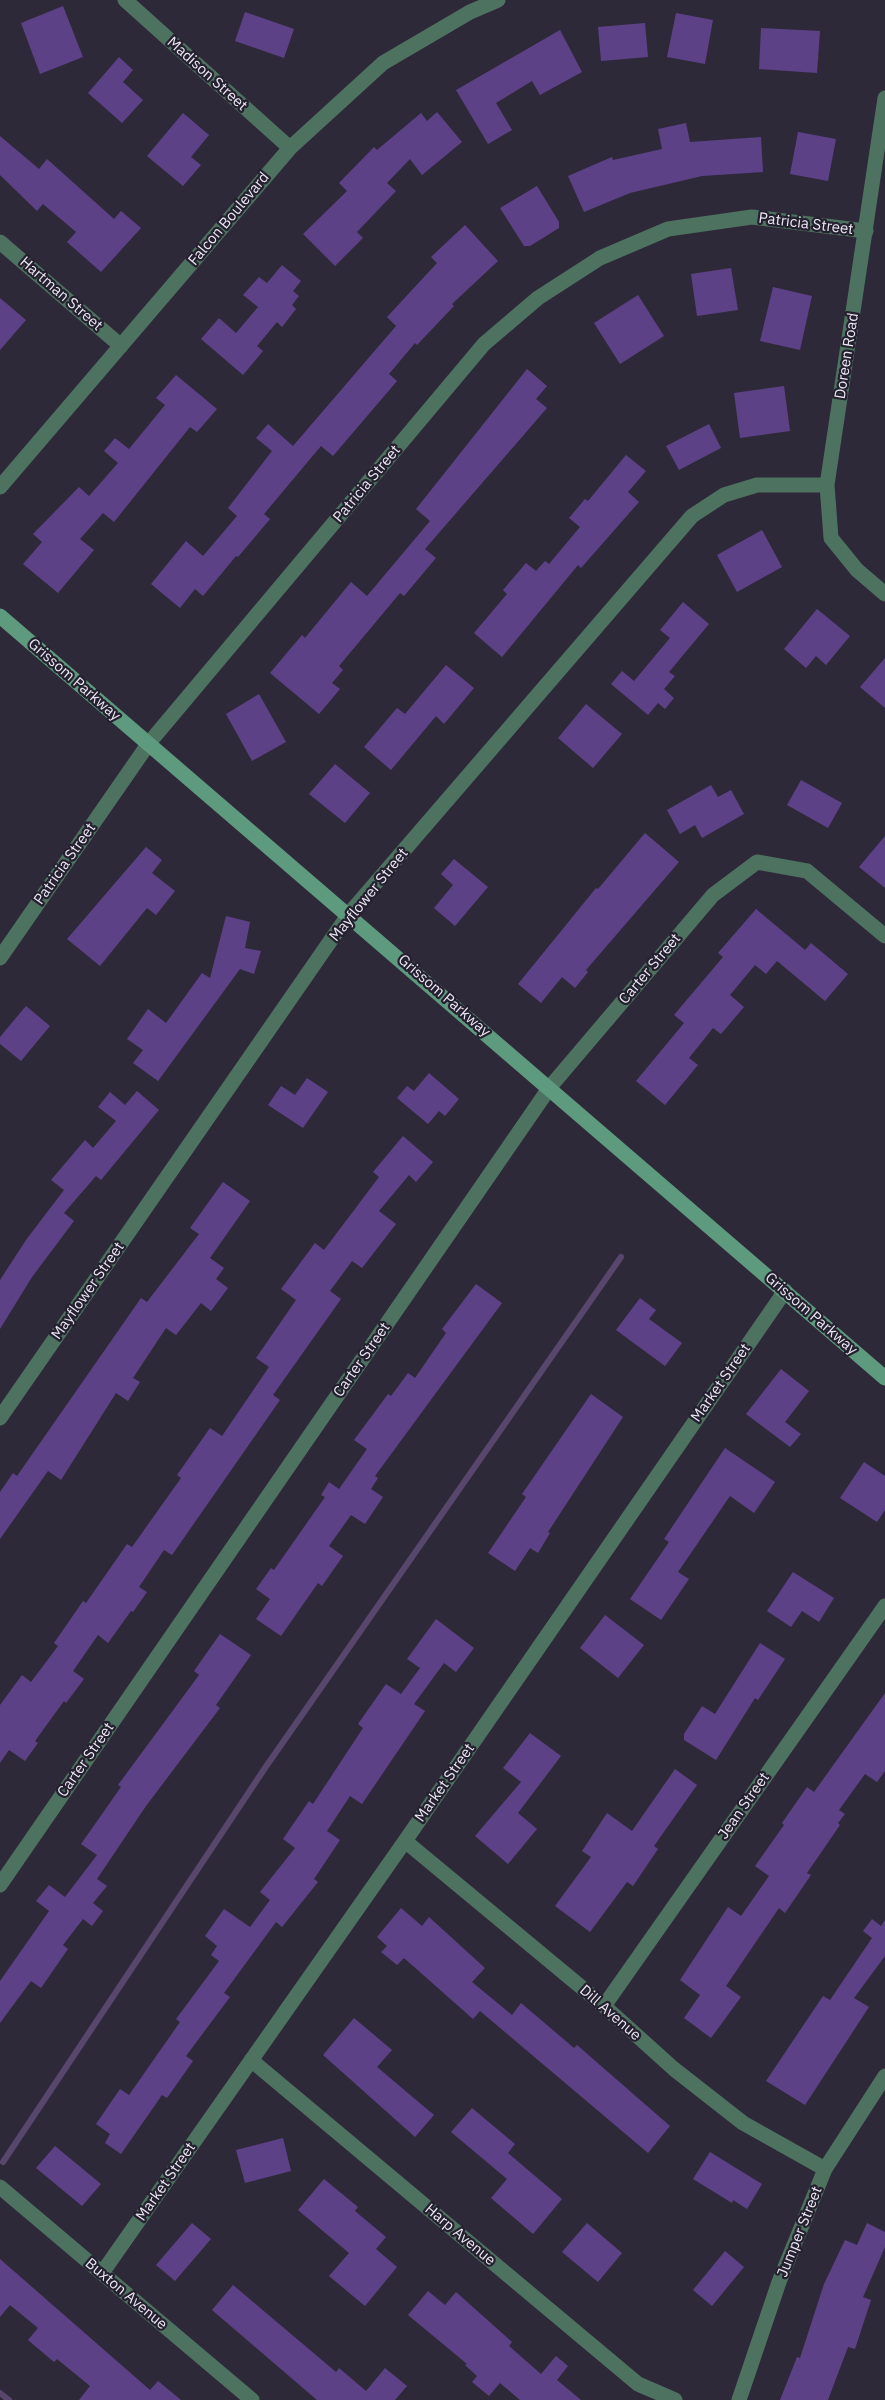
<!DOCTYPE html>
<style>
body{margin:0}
canvas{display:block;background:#2e2939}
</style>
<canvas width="885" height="2400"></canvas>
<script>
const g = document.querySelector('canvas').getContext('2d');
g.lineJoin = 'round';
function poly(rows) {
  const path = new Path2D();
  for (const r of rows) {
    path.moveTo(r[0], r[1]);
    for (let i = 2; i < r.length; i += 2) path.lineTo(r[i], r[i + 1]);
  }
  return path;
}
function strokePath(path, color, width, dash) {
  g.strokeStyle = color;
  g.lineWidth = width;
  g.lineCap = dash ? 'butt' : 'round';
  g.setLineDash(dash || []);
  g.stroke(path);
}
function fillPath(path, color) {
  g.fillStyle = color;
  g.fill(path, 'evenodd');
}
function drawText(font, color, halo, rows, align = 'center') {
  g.font = font + ' "IBM Plex Sans",sans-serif';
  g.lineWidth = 4.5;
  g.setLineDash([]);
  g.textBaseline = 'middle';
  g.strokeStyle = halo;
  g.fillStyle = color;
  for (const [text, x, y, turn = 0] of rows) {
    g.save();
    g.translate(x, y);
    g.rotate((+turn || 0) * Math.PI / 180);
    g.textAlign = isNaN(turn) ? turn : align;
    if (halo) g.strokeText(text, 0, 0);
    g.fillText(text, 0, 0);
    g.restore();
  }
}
strokePath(poly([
 [3,2162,265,1768,621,1257],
 [0,2393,9,2400]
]), '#58476d', 6);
fillPath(poly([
 [63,6,83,57,40,74,21,23],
 [245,12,294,29,284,58,235,41],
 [676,13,713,20,705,64,667,57],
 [645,23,648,57,601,61,598,27],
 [761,28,820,31,817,73,759,69],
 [560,30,582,72,540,95,532,81,496,103,512,130,488,144,456,90],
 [119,57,133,70,123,82,143,100,122,123,88,93],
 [437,112,462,142,422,175,410,159,387,183,396,191,357,232,363,238,335,266,303,234,347,191,339,183,374,147,377,150,421,113,427,121],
 [183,113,209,135,191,157,201,165,183,186,147,156],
 [686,123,690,142,761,137,763,172,702,176,630,193,584,212,568,176,612,157,613,160,662,149,658,129],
 [798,132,836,139,828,181,790,174],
 [0,136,39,169,47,159,114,219,121,211,141,228,101,272,67,242,76,232,43,204,37,211,0,175],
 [537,186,559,222,559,228,530,246,524,246,500,208],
 [465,225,498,261,452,304,454,306,417,345,415,343,389,374,397,381,333,456,321,446,264,514,270,519,238,557,236,556,203,596,195,589,180,608,151,584,186,541,203,556,237,516,228,508,272,451,256,438,268,424,293,446,396,326,387,317,437,263,431,257],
 [282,265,301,281,293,291,299,296,292,305,296,309,282,327,277,322,257,346,263,351,243,375,201,339,219,318,236,333,258,307,243,295,259,277,267,283],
 [731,268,738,310,697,316,691,274],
 [773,287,812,296,800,350,760,341],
 [638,295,664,336,620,364,594,323],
 [0,298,26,320,0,350],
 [527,369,547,386,536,399,547,408,425,549,436,558,404,596,400,593,339,666,343,670,332,683,340,689,319,714,270,673,302,635,305,638,351,582,367,596,430,521,416,509],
 [176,375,217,409,197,432,190,427,114,522,103,513,80,539,94,550,58,593,23,564,42,542,33,534,79,487,89,496,118,463,104,451,115,438,129,449,165,405,156,398],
 [784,386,790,431,740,438,734,393],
 [709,424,721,448,679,470,666,446],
 [626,455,646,471,628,492,639,502,581,568,578,565,502,657,474,633,507,594,503,590,526,563,536,571,545,561,549,564,580,527,569,518,585,499,588,501],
 [762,530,782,567,737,592,717,555],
 [683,602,709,624,669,672,675,676,664,689,674,698,665,709,658,703,648,715,611,684,622,671,634,681,670,638,660,630],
 [817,609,850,636,826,665,816,656,806,668,784,649],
 [885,658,885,708,860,687],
 [446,665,474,688,444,724,436,716,391,770,364,747,397,708,405,714],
 [259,694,286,742,252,761,226,714],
 [586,704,622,734,593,768,558,738],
 [335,764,370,793,345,823,309,794],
 [801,780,842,803,828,828,787,805],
 [711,785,718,797,731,790,744,814,702,838,695,825,680,834,667,810],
 [645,833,679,862,586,970,588,972,575,988,562,977,541,1003,518,984,596,888,598,889],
 [885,836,885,888,859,867],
 [146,847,162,860,152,873,175,891,156,915,147,908,100,966,67,939],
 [454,859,488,887,455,926,434,908,453,885,441,874],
 [756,909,805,950,811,943,848,974,825,1001,777,961,766,974,755,965,730,995,744,1007,721,1034,713,1028,689,1058,698,1065,665,1105,636,1081,684,1023,674,1015,723,957,718,953],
 [226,916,250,922,245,948,261,951,254,974,240,969,158,1081,133,1063,143,1050,127,1039,148,1009,166,1023,202,973,210,978],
 [26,1006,50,1026,21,1061,0,1044,0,1037],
 [429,1073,459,1099,445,1116,439,1111,428,1124,397,1098,407,1086,414,1091],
 [307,1078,328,1092,303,1128,268,1105,281,1086,295,1095],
 [137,1091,159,1110,101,1180,96,1176,64,1213,74,1221,32,1277,0,1329,0,1280,26,1240,64,1190,51,1180,85,1140,93,1148,116,1121,98,1107,110,1092,125,1105],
 [403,1136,433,1162,416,1182,409,1175,379,1211,396,1224,362,1268,352,1261,330,1291,341,1299,273,1395,280,1400,172,1555,164,1550,139,1587,147,1592,133,1612,131,1611,108,1643,98,1635,73,1671,84,1679,66,1703,64,1701,35,1741,38,1743,25,1761,9,1750,0,1763,0,1705,22,1675,31,1682,58,1646,54,1643,83,1601,86,1603,127,1544,132,1547,181,1478,177,1475,210,1428,222,1436,269,1367,256,1358,296,1300,281,1289,315,1243,324,1250,379,1177,373,1172],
 [223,1182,250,1201,210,1258,224,1268,216,1279,228,1288,211,1311,201,1303,176,1335,166,1328,133,1378,140,1382,128,1401,116,1393,61,1480,48,1471,0,1539,0,1492,13,1473,17,1476,141,1298,147,1302,199,1234,190,1228],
 [476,1284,502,1303,375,1476,378,1478,371,1489,383,1497,365,1524,351,1515,329,1546,343,1556,322,1586,318,1583,281,1636,256,1619,270,1599,256,1589,271,1568,274,1570,325,1497,321,1495,329,1482,339,1489,367,1449,354,1440,388,1394,391,1396,408,1373,415,1378,446,1333,442,1329],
 [640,1298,656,1310,649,1319,682,1343,665,1366,616,1330],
 [781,1369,809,1391,785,1422,801,1434,790,1447,746,1414],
 [591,1394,623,1417,548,1532,550,1533,538,1553,530,1548,515,1571,488,1553,526,1497,522,1494],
 [725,1448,775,1482,754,1513,730,1496,678,1572,689,1579,661,1620,630,1599,669,1542,664,1539],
 [864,1462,885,1476,885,1510,877,1522,840,1498],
 [793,1572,834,1598,819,1622,802,1611,791,1627,767,1611],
 [605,1615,644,1645,618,1678,580,1648],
 [436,1619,474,1648,456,1672,444,1663,414,1704,425,1711,362,1804,350,1796,327,1831,340,1840,314,1879,318,1882,282,1927,276,1922,224,1993,230,1997,186,2056,193,2061,167,2098,162,2095,121,2154,105,2143,110,2134,96,2124,120,2089,129,2095,180,2022,176,2019,219,1961,211,1955,217,1946,205,1936,224,1909,250,1927,270,1900,260,1892,295,1848,283,1839,309,1801,313,1804,363,1728,358,1724,386,1684,401,1694,420,1668,407,1659],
 [220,1634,251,1655,216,1705,220,1708,146,1806,97,1879,107,1886,93,1903,103,1911,92,1926,83,1919,63,1945,68,1949,41,1988,31,1981,0,2023,0,1981,49,1911,36,1901,49,1885,65,1897,97,1855,81,1844,121,1787,118,1785,199,1675,194,1671],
 [760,1643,785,1659,758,1700,755,1698,716,1760,684,1740,684,1734,702,1706,715,1714],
 [885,1693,885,1771,877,1782,865,1774,839,1810,845,1814,838,1823,840,1825,807,1873,811,1875,785,1913,779,1908,726,1986,741,1997,711,2038,684,2018,700,1995,680,1980,728,1907,741,1916,769,1876,755,1866,784,1825,782,1823,807,1787,814,1792],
 [530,1733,561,1756,518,1813,537,1829,508,1864,475,1836,521,1782,503,1768],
 [675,1769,697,1785,654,1846,658,1849,633,1886,627,1882,590,1932,555,1906,591,1857,582,1851,607,1813,632,1831],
 [401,1908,422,1926,429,1917,485,1968,472,1982,512,2015,521,2003,574,2048,577,2045,670,2126,648,2153,480,2011,473,2019,404,1958,397,1965,381,1952,387,1946,377,1937],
 [872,1919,881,1926,885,1920,885,1956,854,1998,869,2007,805,2105,766,2081,823,1996,830,2000,872,1938,863,1931],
 [354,2018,392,2050,377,2067,434,2115,415,2137,323,2055],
 [472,2108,515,2144,508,2153,562,2199,533,2234,491,2198,507,2179,451,2132],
 [283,2138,291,2171,245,2183,236,2150],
 [55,2146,101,2184,82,2206,36,2168],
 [710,2152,762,2184,747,2209,733,2200,732,2203,693,2179],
 [324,2179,358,2207,355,2211,386,2237,376,2249,397,2267,365,2306,329,2276,349,2253,298,2210],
 [192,2223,211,2239,175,2281,156,2265],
 [587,2223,622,2253,598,2282,562,2252],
 [867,2223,885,2232,885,2247,863,2297,871,2300,855,2349,848,2347,828,2400,780,2400,797,2357,800,2358,824,2284,845,2240,857,2245],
 [725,2251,744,2267,712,2306,693,2290],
 [0,2259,150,2390,158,2381,181,2400,79,2400,90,2386,57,2359,54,2362,28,2340,38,2328,10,2305,0,2317],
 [233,2285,336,2372,339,2368,366,2391,385,2368,407,2386,395,2400,317,2400,212,2310],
 [428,2291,445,2305,456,2292,512,2342,509,2346,541,2374,556,2356,568,2366,557,2380,581,2400,520,2400,500,2383,489,2396,472,2382,477,2376,465,2365,467,2364,408,2315]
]), '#5c4187');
strokePath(poly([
 [125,0,290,148],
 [885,98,827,485,831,538,857,570,885,594],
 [0,242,121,346],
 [0,487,290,148,383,63,470,12,498,0],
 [0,958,149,743,484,344,538,298,600,258,668,229,752,217,866,231],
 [0,1418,349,914,692,516,724,495,757,485,827,485],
 [405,1841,604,2006,674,2069,743,2123,825,2169],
 [0,1885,550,1087,713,895,757,862,807,871,885,936],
 [604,2006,885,1606],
 [251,2060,638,2384,675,2400],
 [0,2187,252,2400],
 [102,2273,405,1841,785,1291],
 [739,2400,779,2282,825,2169,885,2076]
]), '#4e7260', 15);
strokePath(poly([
 [0,616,885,1378]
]), '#5e9a7d', 15);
drawText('15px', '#eae7f2', '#25202f', [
 ["Madison Street",207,74,42],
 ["Falcon Boulevard",229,219,-50],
 ["Patricia Street",806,224,7],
 ["Hartman Street",61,294,41],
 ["Doreen Road",847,356,-81],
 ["Patricia Street",367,484,-50],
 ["Grissom Parkway",74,680,41],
 ["Patricia Street",65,864,-55],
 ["Mayflower Street",369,895,-51],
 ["Carter Street",650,969,-50],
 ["Grissom Parkway",444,996,41],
 ["Mayflower Street",88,1291,-55],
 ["Grissom Parkway",811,1314,41],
 ["Carter Street",362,1360,-55],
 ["Market Street",721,1383,-55],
 ["Carter Street",86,1760,-55],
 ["Market Street",445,1783,-55],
 ["Jean Street",744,1806,-55],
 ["Dill Avenue",610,2013,41],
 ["Market Street",166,2182,-55],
 ["Jumper Street",800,2232,-68],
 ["Harp Avenue",460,2235,40],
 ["Buxton Avenue",126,2294,40]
]);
</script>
